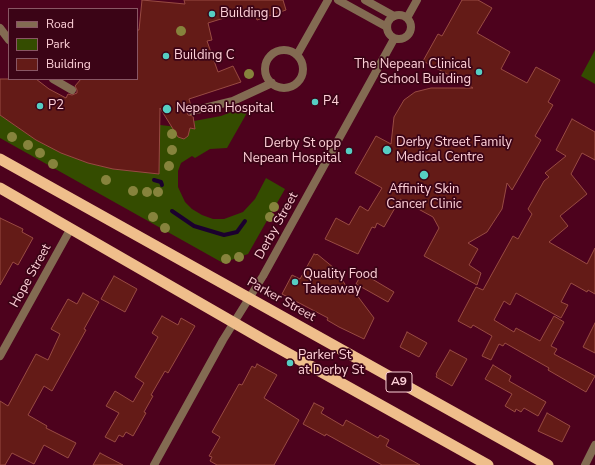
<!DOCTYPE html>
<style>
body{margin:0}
#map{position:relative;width:595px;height:465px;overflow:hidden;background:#4d021d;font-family:"Nunito Sans",sans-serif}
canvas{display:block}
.legend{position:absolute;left:8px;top:8px;width:130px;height:72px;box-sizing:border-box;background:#3b0416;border:1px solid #895664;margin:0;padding:5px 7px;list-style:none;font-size:12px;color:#fed0d8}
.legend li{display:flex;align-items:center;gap:8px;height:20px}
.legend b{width:20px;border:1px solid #895664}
</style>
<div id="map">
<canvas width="595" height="465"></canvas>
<ul class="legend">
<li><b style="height:5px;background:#836b52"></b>Road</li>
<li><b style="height:11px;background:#344c00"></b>Park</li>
<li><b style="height:11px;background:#641b17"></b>Building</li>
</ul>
</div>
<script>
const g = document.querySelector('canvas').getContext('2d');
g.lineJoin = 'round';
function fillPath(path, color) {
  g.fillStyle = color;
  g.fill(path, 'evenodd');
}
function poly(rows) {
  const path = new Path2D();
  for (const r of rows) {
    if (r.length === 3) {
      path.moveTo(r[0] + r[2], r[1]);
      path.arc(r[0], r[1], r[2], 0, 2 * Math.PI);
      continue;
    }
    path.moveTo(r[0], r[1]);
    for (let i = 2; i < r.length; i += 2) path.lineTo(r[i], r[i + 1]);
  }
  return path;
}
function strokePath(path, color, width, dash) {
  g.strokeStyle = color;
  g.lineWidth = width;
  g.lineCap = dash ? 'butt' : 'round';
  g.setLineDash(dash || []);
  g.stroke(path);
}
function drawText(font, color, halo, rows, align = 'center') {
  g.font = font + ' "Nunito Sans",sans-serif';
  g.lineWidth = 3.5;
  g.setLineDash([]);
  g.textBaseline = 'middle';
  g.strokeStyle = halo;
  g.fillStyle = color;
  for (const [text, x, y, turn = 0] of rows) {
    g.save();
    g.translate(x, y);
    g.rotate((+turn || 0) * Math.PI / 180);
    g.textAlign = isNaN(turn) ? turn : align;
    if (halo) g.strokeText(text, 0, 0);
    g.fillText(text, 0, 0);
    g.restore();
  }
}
fillPath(poly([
 [595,50,595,84,581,76],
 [252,104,227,148,210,149,195,158,192,156,181,163,178,171,178,187,185,202,192,209,202,215,213,219,224,219,243,212,255,199,266,178,285,189,248,254,223,263,0,138,0,115,36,140,61,153,88,163,113,169,159,174,160,125,195,129,194,121,221,116]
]), '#344c00');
strokePath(poly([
 [154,180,161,182,162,185],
 [172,211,194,226,224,235,237,232,245,221]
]), '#1b002e', 4);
const building = poly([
 [142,0,185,4,184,0,283,0,286,10,257,20,253,9,208,23,212,40,207,41,218,72,233,66,241,82,189,99,191,106,187,112,188,115,193,116,195,129,190,128,188,136,184,139,178,137,160,108,159,174,113,169,88,163,61,153,36,140,0,115,0,79,36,79,49,89,66,98,68,94,72,95,77,93,77,90,75,86,81,79,137,79,137,30,139,30,142,0],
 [462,0,478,0,492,8,477,33,510,52,501,69,527,83,536,67,560,80,548,102,553,105,535,136,541,140,512,190,507,183,502,209,487,232,468,243,478,249,469,265,481,273,477,285,424,256,439,228,433,217,400,199,384,227,377,223,375,228,372,227,358,254,325,239,336,218,349,225,360,206,368,211,382,188,355,173,376,136,391,144,394,117,404,100,415,92,431,88,473,88,423,61,438,34,442,36,462,0],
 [572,119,595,132,595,160,582,153,571,174,587,194,560,216,568,226,549,242,587,264,595,248,595,294,588,290,587,292,571,283,561,302,568,305,561,318,516,293,510,305,504,301,494,320,514,332,516,328,540,341,554,316,564,322,551,346,557,349,554,354,595,376,586,392,548,370,549,368,505,343,503,346,499,344,491,360,482,356,492,336,473,325,471,328,458,321,476,287,483,290,513,236,518,239,532,214,528,209,544,181,549,177,545,173,566,156,556,150,572,119],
 [0,218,23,229,22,232,33,238,18,265,13,262,0,285,0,218],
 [314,254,316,255,317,254,334,268,351,293,353,290,374,318,364,339,339,327,327,320,328,318,282,294,292,275,300,279,314,254],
 [362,273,394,292,388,302,356,284,362,273],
 [114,276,137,289,125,312,101,299,114,276],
 [83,293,99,302,84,329,86,330,52,391,44,386,28,415,47,426,46,428,76,443,68,458,44,445,34,464,12,453,5,465,0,465,0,401,8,406,36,354,48,360,60,334,51,329,68,299,77,304,83,293],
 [162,316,178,325,181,318,195,326,168,373,165,371,151,395,153,396,144,412,146,413,133,436,126,432,123,437,119,435,115,442,105,437,119,413,106,406,115,391,133,402,144,383,135,377,158,337,152,333,162,316],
 [595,323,595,353,583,347,595,323],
 [407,332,427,343,419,357,400,347,407,332],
 [450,350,467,359,452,386,436,377,437,375,436,374,450,350],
 [257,364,277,375,264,398,299,420,274,465,217,465,210,461,212,457,209,456,220,437,212,432,239,384,242,385,252,366,255,368,257,364],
 [493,365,511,376,509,381,546,402,538,416,524,408,521,412,516,409,515,412,505,406,512,394,485,379,493,365],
 [314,403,324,408,321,413,343,426,346,420,378,438,380,435,389,440,386,446,420,465,382,465,326,434,325,436,303,424,314,403],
 [547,413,570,426,562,442,538,431,547,413],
 [100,453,123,465,93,465,100,453]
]);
fillPath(building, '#641b17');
strokePath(building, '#984b43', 1);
strokePath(poly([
 [338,0,387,27],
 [365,0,394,16],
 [0,28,9,40],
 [284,69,19],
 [297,55,328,0],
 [53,79,72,90],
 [192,111,233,101,272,83]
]), '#836b52', 8);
strokePath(poly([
 [0,356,71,228],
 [585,465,595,445]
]), '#836b52', 8);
strokePath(poly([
 [399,27,12],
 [407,18,417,0],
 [154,465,223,340,263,276,394,39]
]), '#836b52', 8);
strokePath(poly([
 [0,159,548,465],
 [0,188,264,340,488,465]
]), '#efbe8b', 11);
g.fillStyle = '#86833c';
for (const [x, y] of [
 [181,31],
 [249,74],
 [172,134],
 [12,137],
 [28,145],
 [172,150],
 [40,153],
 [53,164],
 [169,166],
 [106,180],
 [133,191],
 [147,192],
 [158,192],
 [274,207],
 [153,217],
 [270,217],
 [165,228],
 [239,257],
 [226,259]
]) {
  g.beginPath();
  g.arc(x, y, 5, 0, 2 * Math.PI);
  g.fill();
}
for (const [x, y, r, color] of [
 [212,14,4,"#56cec3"],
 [166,56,4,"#56cec3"],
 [479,72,4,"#56cec3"],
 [315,102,4,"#56cec3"],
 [40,106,4,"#56cec3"],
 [167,109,5,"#56cec3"],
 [387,150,5,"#56cec3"],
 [349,151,4,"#56cec3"],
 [424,175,5,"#56cec3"],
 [295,282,4,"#56cec3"],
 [290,363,4,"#56cec3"]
]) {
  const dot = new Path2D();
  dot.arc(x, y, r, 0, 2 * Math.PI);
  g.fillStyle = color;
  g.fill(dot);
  strokePath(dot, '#3b0416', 1.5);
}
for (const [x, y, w] of [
 [399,382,26]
]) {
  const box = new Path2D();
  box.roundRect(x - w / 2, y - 10, w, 20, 3);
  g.fillStyle = '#3b0416';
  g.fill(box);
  strokePath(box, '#fed0d8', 1);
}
drawText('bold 12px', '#fed0d8', null, [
 ["A9",399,382]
]);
drawText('13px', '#fed0d8', '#3b0416', [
 ["Building D",220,14],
 ["Building C",174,56],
 ["The Nepean Clinical",471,65,"right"],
 ["School Building",471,80,"right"],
 ["P4",323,102],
 ["P2",48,106],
 ["Nepean Hospital",176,109],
 ["Derby Street Family",396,143],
 ["Medical Centre",396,158],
 ["Derby St opp",341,144,"right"],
 ["Nepean Hospital",341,159,"right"],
 ["Affinity Skin",424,190,"center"],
 ["Cancer Clinic",424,205,"center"],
 ["Quality Food",303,275],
 ["Takeaway",303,290],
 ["Parker St",298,356],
 ["at Derby St",298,371]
], 'left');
drawText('13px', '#fed0d8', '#3b0416', [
 ["Derby Street",277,226,-61],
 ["Hope Street",31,276,-61],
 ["Parker Street",281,300,29]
]);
</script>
